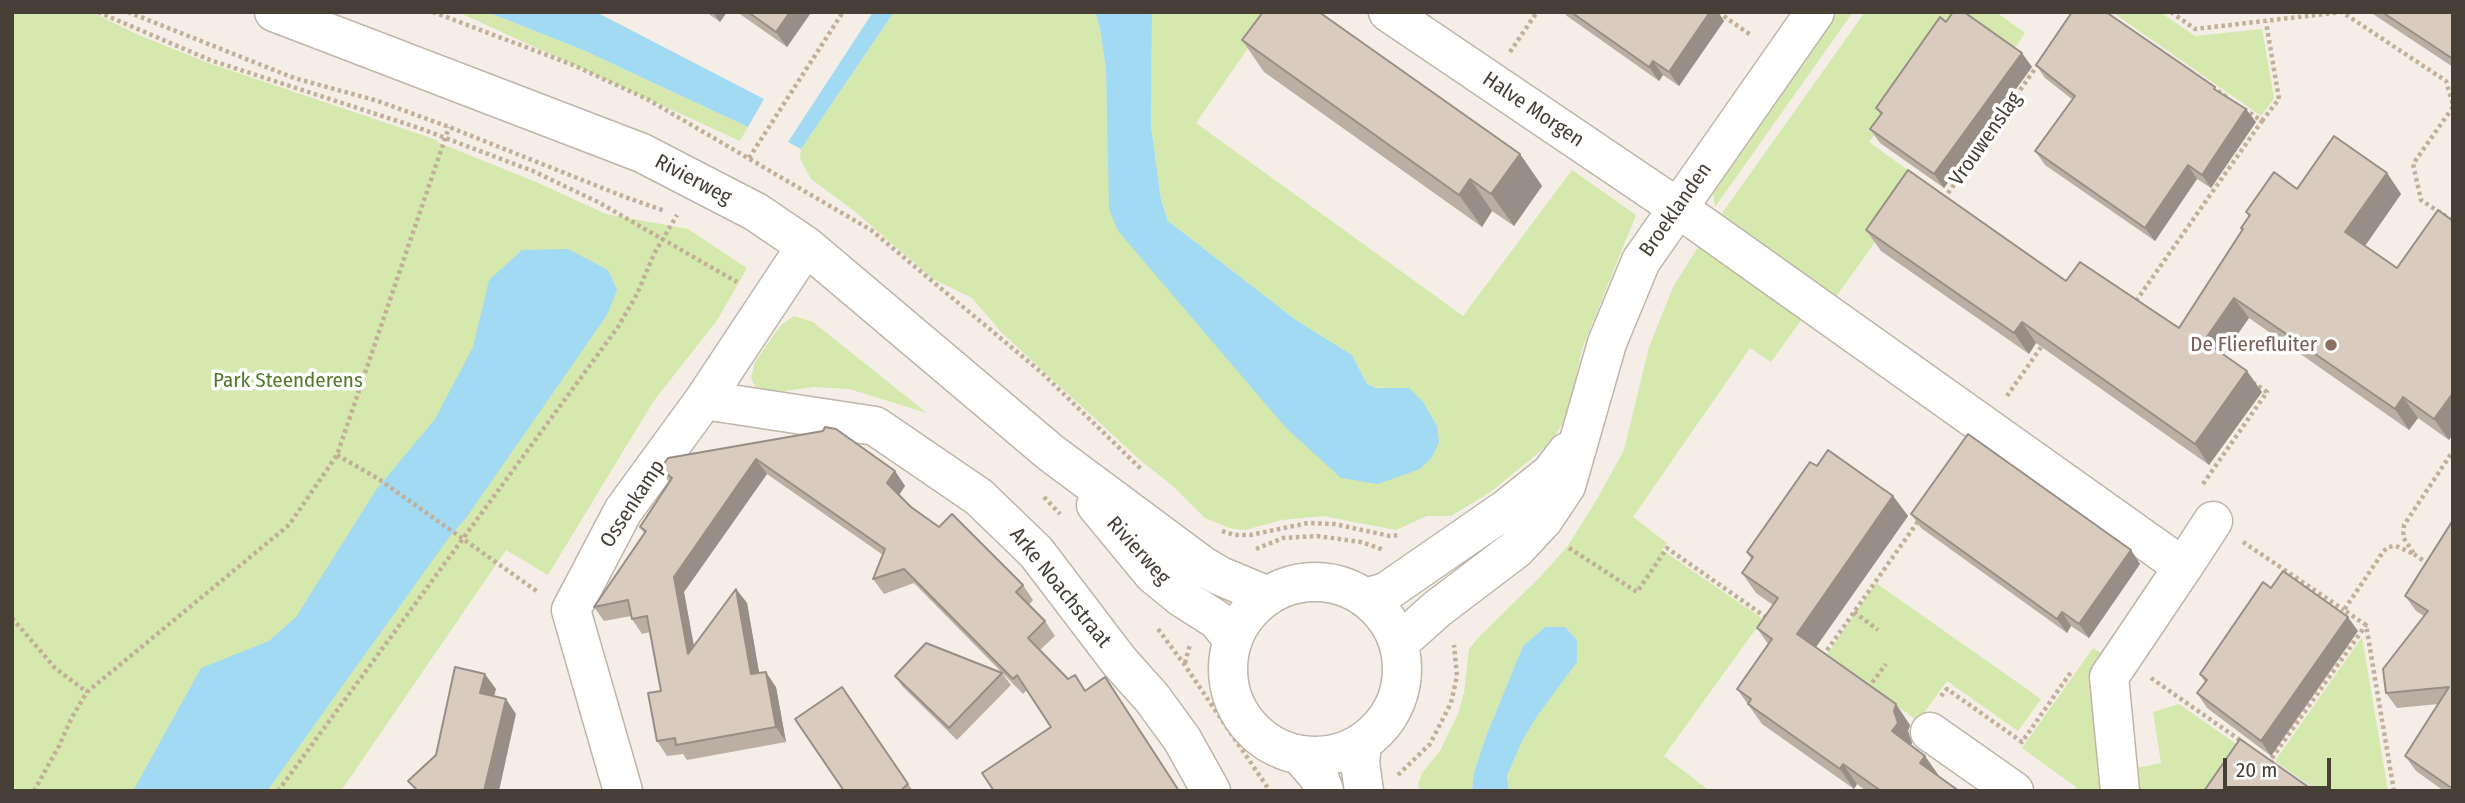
<!DOCTYPE html>
<style>
body{margin:0}
#map{position:relative;width:2465px;height:803px;overflow:hidden;background:#f4eee6;font-family:"Fira Sans Condensed",sans-serif}
canvas{display:block}
.frame{position:absolute;inset:0;border:14px solid #473e35;pointer-events:none}
.scale{position:absolute;left:2223px;top:758px;width:108px;height:32px;box-sizing:border-box;border:4px solid #473e35;border-top:0;padding-left:9px;font-size:21px;line-height:24px;white-space:nowrap;color:#473e35;-webkit-text-stroke:5px #fff;paint-order:stroke}
</style>
<div id="map">
<canvas width="2465" height="803"></canvas>
<div class="frame"></div>
<div class="scale">20 m</div>
</div>
<script>
const g = document.querySelector('canvas').getContext('2d');
g.lineJoin = 'round';
function fillPath(path, color) {
  g.fillStyle = color;
  g.fill(path, 'evenodd');
}
function poly(rows) {
  const path = new Path2D();
  for (const r of rows) {
    if (r.length === 3) {
      path.moveTo(r[0] + r[2], r[1]);
      path.arc(r[0], r[1], r[2], 0, 2 * Math.PI);
      continue;
    }
    path.moveTo(r[0], r[1]);
    for (let i = 2; i < r.length; i += 2) path.lineTo(r[i], r[i + 1]);
  }
  return path;
}
function strokePath(path, color, width, dash) {
  g.strokeStyle = color;
  g.lineWidth = width;
  g.lineCap = dash ? 'butt' : 'round';
  g.setLineDash(dash || []);
  g.stroke(path);
}
function drawText(font, color, halo, rows, align = 'center') {
  g.font = font + ' "Fira Sans Condensed",sans-serif';
  g.lineWidth = 7;
  g.setLineDash([]);
  g.textBaseline = 'middle';
  g.strokeStyle = halo;
  g.fillStyle = color;
  for (const [text, x, y, turn = 0] of rows) {
    g.save();
    g.translate(x, y);
    g.rotate((+turn || 0) * Math.PI / 180);
    g.textAlign = isNaN(turn) ? turn : align;
    if (halo) g.strokeText(text, 0, 0);
    g.fillText(text, 0, 0);
    g.restore();
  }
}
fillPath(poly([
 [12,12,91,12,141,36,206,62,437,140,437,142,536,182,606,214,688,229,747,268,718,319,653,402,548,575,506,550,341,791,12,791],
 [458,12,487,12,583,50,748,127,740,141],
 [894,12,1095,12,1100,28,1106,70,1107,116,1286,428,1386,386,1376,388,1367,384,1352,355,1296,320,1168,221,1161,200,1151,126,1152,12,1273,12,1196,123,1463,316,1572,170,1636,215,1582,349,1571,400,1562,425,1549,444,1492,491,1451,516,1427,516,1396,530,1323,516,1282,520,1245,530,1229,528,1205,518,1175,488,1139,459,1002,333,972,298,933,279,853,210,811,179,800,159,801,149],
 [1838,12,1853,12,1715,207,1713,192],
 [1865,12,1961,12,1869,142,1920,179,1833,301,1718,219],
 [1962,12,1996,12,2025,33,2014,49],
 [2112,12,2160,12,2195,36,2262,29,2274,98,2261,116],
 [1698,247,1802,319,1771,362,1750,348,1633,517,1667,543,1662,550,1763,619,1664,756,1710,791,1509,791,1507,776,1522,741,1577,640,1565,627,1545,627,1523,646,1486,736,1474,772,1472,791,1421,791,1418,784,1422,773,1440,751,1458,714,1464,693,1469,649,1479,637,1541,576,1567,547,1596,501,1624,450,1649,347,1673,287],
 [794,316,813,322,927,413,849,389,814,387,784,391,765,390,755,386,751,378,755,362,781,325],
 [1876,583,2041,699,2018,731,1947,681,1918,721,1826,656],
 [2362,637,2388,791,2317,791,2275,761],
 [2093,648,2104,655,2108,791,2074,791,2076,787,2022,748],
 [2179,704,2248,752,2222,791,2138,791,2136,768,2161,763,2153,712]
]), '#d5e9ae');
fillPath(poly([
 [487,12,596,12,764,99,748,127,583,50],
 [873,12,894,12,801,149,788,142],
 [1095,12,1152,12,1151,126,1161,200,1168,221,1296,320,1352,355,1367,384,1376,388,1409,388,1423,402,1437,426,1439,442,1432,457,1420,469,1378,484,1341,478,1286,428,1118,231,1109,209,1106,70,1100,28],
 [568,249,608,270,617,290,607,315,466,518,450,536,267,791,133,791,201,668,269,641,296,617,376,490,435,419,473,347,489,280,522,250],
 [1545,627,1565,627,1577,640,1577,662,1537,716,1522,741,1507,776,1509,791,1472,791,1474,772,1486,736,1523,646]
]), '#a1daf2');
const minor = poly([
 [274,12,642,153,756,212,806,246,1051,453,1203,566,1220,576,1268,596],
 [1388,12,1678,208,2183,567,2109,677,2120,791],
 [704,400,875,426,979,497,1036,552,1119,661,1152,698,1182,739,1211,791],
 [1096,505,1153,574,1181,597,1217,620,1233,640],
 [2183,567,2213,521],
 [1315,669,87],
 [1365,598,1386,592,1506,509,1551,473,1567,452],
 [1399,643,1437,609,1516,549,1544,519,1566,486,1607,343,1641,261,1815,12],
 [1930,732,2014,791],
 [1362,743,1360,763,1364,791],
 [1300,755,1319,777,1324,791],
 [623,791,571,610,623,511,704,400,806,246]
]);
strokePath(minor, '#bfb5a9', 41);
strokePath(poly([
 [98,12,210,60,419,128,533,171,598,202,737,282],
 [128,12,294,78,378,101,449,127,625,197,665,211],
 [433,12,573,65,647,99,871,230,1041,372,1142,470],
 [1718,12,1752,36],
 [2171,12,2195,29,2342,12,2446,81,2453,105],
 [1510,52,1537,12],
 [2212,87,2228,98],
 [2453,107,2413,164,2421,200,2453,221],
 [2262,121,2279,99,2266,22],
 [749,158,843,12],
 [1944,199,2039,63],
 [2136,301,2262,121,2244,109],
 [2007,396,2044,343],
 [337,455,377,478,538,592],
 [2203,484,2267,392,2254,383],
 [1044,497,1060,514],
 [1222,531,1234,535,1250,535,1308,523,1334,524,1390,536,1400,535],
 [2243,542,2344,610],
 [1569,548,1637,592,1667,548,1770,620],
 [1256,549,1283,538,1317,536,1361,542,1384,550],
 [2414,554,2431,566],
 [1854,612,1878,630],
 [12,618,55,668,87,692],
 [1158,629,1184,664,1270,791],
 [1823,656,1919,520],
 [1185,663,1190,644],
 [2151,678,2244,743],
 [1868,688,1886,664],
 [1941,696,1947,689,2022,742,2071,672],
 [2273,763,2270,761,2366,625],
 [1398,775,1430,744,1451,703,1457,676,1454,645],
 [34,791,59,746,72,717,87,692,289,525,337,455,449,127],
 [278,791,618,327,637,294,654,254,677,215],
 [2394,791,2366,625,2344,610,2383,552,2388,547,2396,546,2414,554,2403,537,2404,525,2453,451]
]), '#c2af99', 4.5, [3.5, 3.5]);
strokePath(minor, '#fff', 38);
fillPath(poly([
 [706,12,727,12,720,22],
 [737,12,809,12,810,14,787,47],
 [1564,12,1718,12,1724,21,1679,86,1663,75,1659,81,1567,16],
 [2370,12,2453,12,2453,67],
 [1946,22,2032,67,1944,188,1880,143,1870,129,1881,115,1876,108],
 [1242,40,1520,154,1542,186,1514,226,1492,211,1482,227,1264,72],
 [2036,65,2218,92,2256,122,2211,188,2197,179,2155,241,2045,165,2035,151,2073,100,2045,78],
 [2387,173,2401,194,2365,246,2449,440,2418,418,2409,430,2249,318,2223,354,2262,392,2209,465,2036,343,2029,354,1881,251,1866,230,2066,281,2179,328,2243,230,2241,228,2249,217,2246,212,2297,189],
 [823,431,895,471,905,486,899,495,911,507,1023,585,1033,600,1029,605,1045,621,1055,636,1040,650,1068,679,1086,690,1116,692,1051,727,1027,690,1023,694,914,583,884,594,873,579,883,555,767,474,684,592,694,646,736,589,747,603,759,673,776,687,786,742,687,760,683,754,667,756,657,741,661,691,650,632,642,634,632,619,631,616,604,621,594,607,644,533,640,527,669,482,660,469],
 [1817,466,1893,496,1908,516,1816,647,1910,725,1908,731,1912,743,1911,745,1925,756,1939,776,1959,791,1866,791,1857,784,1854,789,1762,724,1737,689,1768,644,1757,628,1773,605,1756,593,1742,573,1751,559,1747,552],
 [1911,514,2131,550,2140,564,2089,638,2071,626,2067,633,1921,528],
 [2453,520,2453,791,2444,791,2416,771,2405,756,2439,704,2397,708,2386,693,2424,616,2416,611,2405,596],
 [2271,588,2358,631,2271,756,2207,708,2197,693,2205,682,2200,674],
 [1002,673,1011,685,957,740,903,687,895,676],
 [842,687,913,791,844,791]
]), '#bbafa3');
fillPath(poly([
 [713,12,727,12,720,22],
 [790,12,809,12,810,14,787,47,776,32],
 [1710,12,1718,12,1724,21,1679,86,1669,72],
 [2022,53,2032,67,1944,188,1934,174],
 [1653,61,1663,75,1659,81,1649,67],
 [2246,109,2256,122,2211,188,2202,175],
 [1520,154,1542,186,1514,226,1491,194],
 [2188,165,2197,179,2155,241,2145,228],
 [2387,173,2401,194,2360,253,2345,232],
 [1470,179,1492,211,1482,227,1459,195],
 [2234,298,2249,318,2219,361,2204,341],
 [2022,322,2036,343,2029,354,2014,333],
 [2247,371,2262,392,2209,465,2195,444],
 [2453,393,2453,435,2449,440,2434,419],
 [2403,397,2418,418,2409,430,2395,409],
 [756,459,767,474,684,592,698,669,688,654,674,577],
 [895,471,905,486,897,498,887,483],
 [1893,496,1908,516,1811,654,1797,634],
 [2131,550,2140,564,2089,638,2079,624],
 [736,589,747,603,762,689,751,674],
 [2062,612,2071,626,2067,633,2057,619],
 [2348,617,2358,631,2271,756,2261,741],
 [766,672,776,687,786,742,776,727],
 [485,674,496,689,491,708,480,693],
 [506,699,516,714,499,791,484,791],
 [1896,704,1910,725,1908,731,1912,743,1906,751,1892,731,1894,711],
 [1925,756,1939,776,1934,783,1920,763],
 [1843,764,1857,784,1854,789,1840,769]
]), '#988e85');
const building = poly([
 [748,12,790,12,776,32,748,12],
 [1263,12,1319,12,1520,154,1491,194,1470,179,1459,195,1242,40,1263,12],
 [1571,12,1710,12,1669,72,1653,61,1649,67,1571,12],
 [1953,12,1964,12,2022,53,1934,174,1870,129,1882,113,1876,108,1940,17,1946,22,1953,12],
 [2072,12,2106,12,2215,87,2214,89,2246,109,2202,175,2188,165,2145,228,2035,151,2075,96,2036,65,2072,12],
 [2382,12,2453,12,2453,59,2382,12],
 [2334,136,2387,173,2345,232,2397,268,2438,210,2453,221,2453,393,2434,419,2403,397,2395,409,2234,298,2204,341,2247,371,2195,444,2022,322,2014,333,1866,230,1908,170,2066,281,2080,262,2179,328,2243,229,2241,228,2250,215,2246,212,2274,172,2297,189,2334,136],
 [825,427,836,429,895,471,887,483,911,507,939,527,952,514,1023,585,1016,592,1045,621,1028,638,1068,679,1075,675,1085,691,1105,677,1179,791,994,791,982,773,1051,727,1017,675,1013,679,904,569,873,579,885,549,756,459,674,577,688,654,736,589,751,674,766,672,776,727,676,745,675,738,657,741,648,693,661,691,647,616,632,619,628,600,594,607,646,531,640,527,672,478,660,469,668,458,823,431,825,427],
 [1968,434,2131,550,2079,624,2062,612,2057,619,1911,514,1968,434],
 [1828,450,1893,496,1797,634,1896,704,1894,711,1898,723,1892,731,1925,756,1920,763,1959,791,1881,791,1843,764,1840,769,1748,704,1751,699,1737,689,1772,639,1757,628,1778,598,1742,573,1753,557,1747,552,1810,462,1817,466,1828,450],
 [2453,520,2453,789,2405,756,2449,687,2386,693,2383,669,2428,611,2405,596,2453,520],
 [2283,571,2348,617,2261,741,2197,693,2207,680,2200,674,2263,582,2271,588,2283,571],
 [926,643,1002,673,949,728,895,676,926,643],
 [455,667,485,674,480,693,506,699,484,791,414,791,416,789,408,781,436,755,455,667],
 [842,687,908,784,900,791,844,791,795,719,842,687],
 [2240,739,2314,791,2204,791,2240,739]
]);
fillPath(building, '#d9cbbe');
strokePath(building, '#988e85', 2);
for (const [x, y, r, color] of [
 [2331,345,7,"#8d6e63"]
]) {
  const dot = new Path2D();
  dot.arc(x, y, r, 0, 2 * Math.PI);
  g.fillStyle = color;
  g.fill(dot);
  strokePath(dot, '#fff', 2.5);
}
drawText('21px', '#473e35', '#fff', [
 ["Halve Morgen",1533,110,34],
 ["Vrouwenslag",1986,139,-55],
 ["Rivierweg",693,180,28],
 ["Broeklanden",1676,210,-55],
 ["Ossenkamp",633,504,-57],
 ["Rivierweg",1138,551,48],
 ["Arke Noachstraat",1060,588,51]
]);
drawText('21px', '#785e54', '#fff', [
 ["De Flierefluiter",2317,345]
], 'right');
drawText('21px', '#507a27', '#fff', [
 ["Park Steenderens",288,381]
]);
</script>
